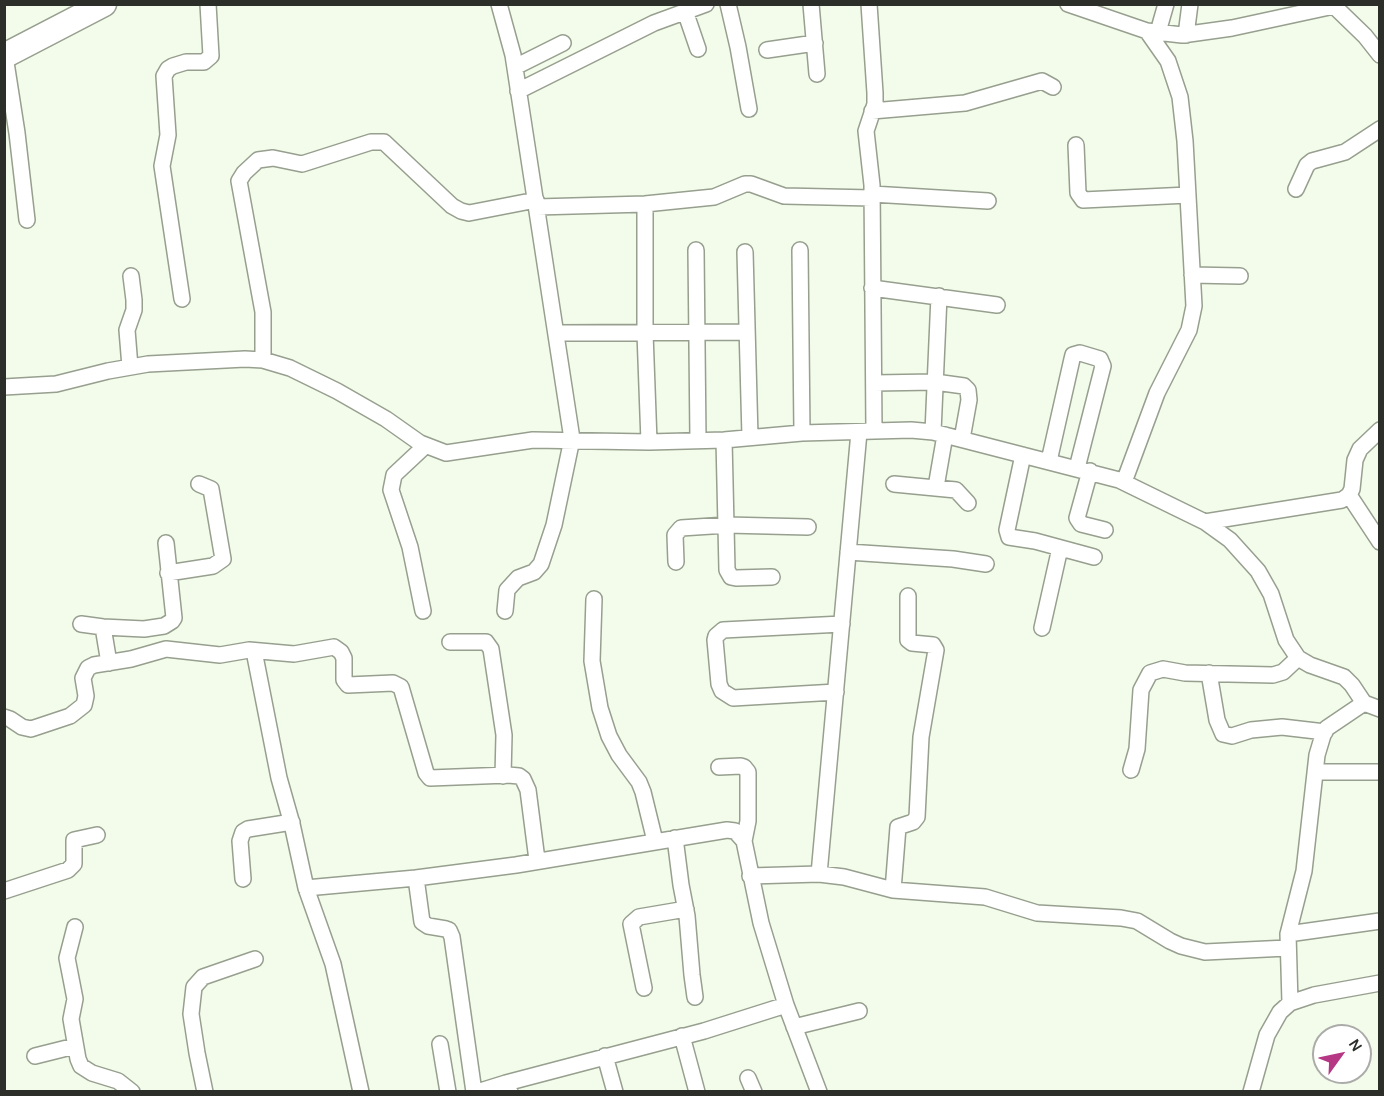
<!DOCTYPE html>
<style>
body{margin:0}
#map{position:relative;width:1384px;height:1096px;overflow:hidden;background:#f3fcea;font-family:Karla,sans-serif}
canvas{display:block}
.frame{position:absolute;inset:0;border:6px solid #2c2f29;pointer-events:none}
.north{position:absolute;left:1312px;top:1024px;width:60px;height:60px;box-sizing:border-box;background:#fff;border:2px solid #abaca9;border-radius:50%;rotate:57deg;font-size:16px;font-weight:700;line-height:24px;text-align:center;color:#2c2f29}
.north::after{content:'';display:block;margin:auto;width:21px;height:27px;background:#b63783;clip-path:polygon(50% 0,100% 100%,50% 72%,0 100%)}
</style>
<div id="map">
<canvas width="1384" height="1096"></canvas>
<div class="frame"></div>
<div class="north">N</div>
</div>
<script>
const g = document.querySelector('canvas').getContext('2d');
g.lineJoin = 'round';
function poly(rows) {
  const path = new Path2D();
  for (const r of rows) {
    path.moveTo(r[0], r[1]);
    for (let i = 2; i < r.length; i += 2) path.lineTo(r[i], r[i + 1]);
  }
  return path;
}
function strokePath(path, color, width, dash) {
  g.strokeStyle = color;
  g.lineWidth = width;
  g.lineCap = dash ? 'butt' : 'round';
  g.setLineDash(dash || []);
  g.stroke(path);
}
const minor = poly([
 [499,4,513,55,572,439,554,525,541,564,534,572,518,578,507,590,505,611],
 [728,4,738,47,749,109],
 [811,4,817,74],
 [869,4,875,93,875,104,866,131,872,185,874,431],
 [1068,4,1147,31,1182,35,1232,28,1334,6],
 [1332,4,1365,36,1380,55],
 [685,11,698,49],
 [1158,32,1166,4],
 [1186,35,1190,4],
 [767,50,815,43],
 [5,56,17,133,27,220],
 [515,67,563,43],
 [518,91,654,23,706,4],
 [872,111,965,103,1042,81,1053,87],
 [1076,145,1078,193,1083,200,1188,195],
 [1296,189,1307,165,1312,161,1345,152,1380,129],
 [872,194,988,201],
 [645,204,645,333,649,442],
 [537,207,645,204,714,197,745,184,751,184,784,196,872,198],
 [696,250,698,440],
 [800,250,802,433],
 [745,252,750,437],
 [1192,275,1240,276],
 [872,288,997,305],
 [182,299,162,166,168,135,164,76,168,69,173,66,186,62,204,62,211,56,208,4],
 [556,333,746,332],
 [263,360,263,312,239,181,244,173,258,160,273,158,302,164,371,142,384,142,452,206,461,211,469,213,536,200],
 [130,367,127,330,134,310,134,300,131,276],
 [874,383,935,382,964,386,968,390,969,400,962,439],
 [4,387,56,384,108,371,148,364,245,359,263,360,290,368,337,391,386,419,420,443,446,453,533,440,649,442,724,440,802,433,911,430,933,432,1119,480,1205,522,1230,540,1258,571,1271,594,1286,640,1298,658,1310,665,1344,677,1352,685,1364,703,1380,709],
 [933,432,939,296],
 [724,440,727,570,731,577,736,578,772,577],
 [1023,455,1007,530,1009,537,1035,541,1094,557],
 [1049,461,1072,359,1073,355,1080,353,1100,359,1103,366,1077,468],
 [1090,471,1077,518,1081,524,1105,530],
 [1124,482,1157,393,1189,330,1194,306,1185,141,1180,97,1168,61,1147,31],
 [894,484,956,490,968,503],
 [936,487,945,435],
 [1349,495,1380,542],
 [1205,522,1342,500,1349,495,1352,489,1355,460,1360,449,1380,430],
 [848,552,953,559,986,564],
 [676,562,675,535,681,528,727,525,808,527],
 [168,573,213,566,223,559,211,489,199,484],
 [594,599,592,661,600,708,609,736,619,755,639,782,643,792,655,841],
 [423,611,410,547,391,490,394,475,425,446],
 [81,624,103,627,144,629,164,626,172,621,174,618,166,543],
 [103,627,109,663],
 [1042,628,1060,548],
 [450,642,486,642,491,649,504,735,503,776],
 [254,651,279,778,292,824,306,888,333,964,361,1092],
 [1209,673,1217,720,1223,734,1232,736,1251,730,1282,727,1325,732],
 [836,692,733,698,722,691,719,684,715,640,716,636,723,630,842,624],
 [4,717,10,719,22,727,31,729,70,716,84,705,86,696,83,678,88,668,94,665,131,659,166,649,220,655,249,650,294,654,334,647,341,652,344,658,344,680,348,685,393,683,401,687,426,773,430,778,508,775,519,776,523,779,528,790,537,860],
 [719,767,741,766,744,767,748,772,748,821,744,841],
 [1131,770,1137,749,1141,690,1150,673,1163,669,1185,673,1273,675,1283,672,1298,658],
 [1316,772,1380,772],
 [675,838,681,885,687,916,692,975,695,997],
 [819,874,859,432],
 [750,876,819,874,844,877,893,890,985,897,1037,913,1121,918,1137,921,1170,941,1181,946,1205,952,1287,948],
 [416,878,422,922,428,926,446,929,449,930,452,937,474,1092],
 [243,879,240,841,243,832,248,829,292,822],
 [306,888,416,878,516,865,727,830,735,831,744,841,761,923,786,1005,819,1092],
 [893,890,898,827,913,822,917,817,921,737,936,650,933,645,912,643,908,640,908,596],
 [4,891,68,870,74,864,74,840,97,835],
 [75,927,67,958,75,999,71,1019,78,1059,81,1066,92,1073,118,1081,132,1092],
 [1288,934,1380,921],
 [644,988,631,924,639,917,686,909],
 [1290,1003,1288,934,1304,871,1317,755,1323,735,1327,728,1364,703],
 [794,1027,859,1011],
 [682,1036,697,1092],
 [440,1044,448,1092],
 [35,1056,75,1046],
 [605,1056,615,1092],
 [748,1078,754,1092],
 [205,1092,197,1053,191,1014,194,987,203,977,255,959],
 [477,1092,506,1083],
 [510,1092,506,1083,704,1031,786,1005],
 [1251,1092,1267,1035,1280,1012,1290,1003,1314,995,1380,983]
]);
const trunk = poly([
 [4,56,104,4]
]);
strokePath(minor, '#979f8f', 18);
strokePath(trunk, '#979f8f', 27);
strokePath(minor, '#fff', 15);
strokePath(trunk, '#fff', 24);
</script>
